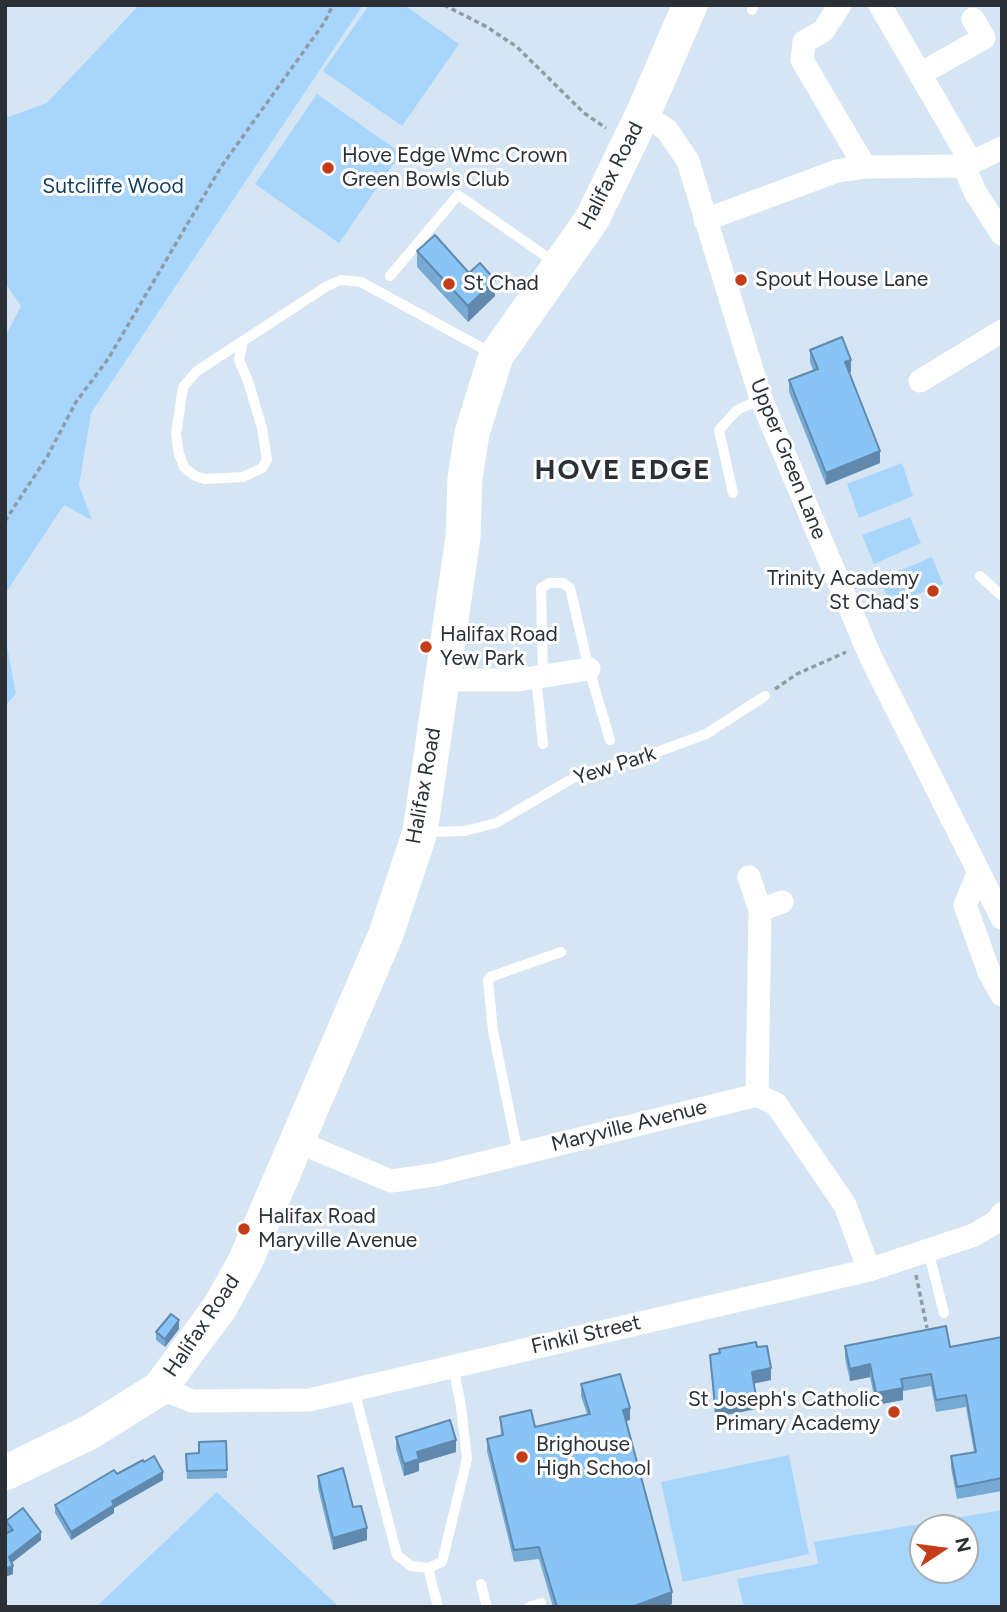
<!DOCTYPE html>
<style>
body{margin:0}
#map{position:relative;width:1007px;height:1612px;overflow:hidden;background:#d5e5f3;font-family:Figtree,sans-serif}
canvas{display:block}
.frame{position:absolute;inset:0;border:7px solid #2a3035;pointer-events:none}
.north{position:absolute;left:909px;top:1514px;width:70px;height:70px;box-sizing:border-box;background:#fff;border:2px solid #aaacae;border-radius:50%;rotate:77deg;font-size:19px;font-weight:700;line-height:28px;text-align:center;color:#2a3035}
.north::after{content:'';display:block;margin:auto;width:24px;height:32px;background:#c53c18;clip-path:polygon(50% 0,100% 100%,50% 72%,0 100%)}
</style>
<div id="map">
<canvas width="1007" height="1612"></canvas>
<div class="frame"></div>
<div class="north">N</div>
</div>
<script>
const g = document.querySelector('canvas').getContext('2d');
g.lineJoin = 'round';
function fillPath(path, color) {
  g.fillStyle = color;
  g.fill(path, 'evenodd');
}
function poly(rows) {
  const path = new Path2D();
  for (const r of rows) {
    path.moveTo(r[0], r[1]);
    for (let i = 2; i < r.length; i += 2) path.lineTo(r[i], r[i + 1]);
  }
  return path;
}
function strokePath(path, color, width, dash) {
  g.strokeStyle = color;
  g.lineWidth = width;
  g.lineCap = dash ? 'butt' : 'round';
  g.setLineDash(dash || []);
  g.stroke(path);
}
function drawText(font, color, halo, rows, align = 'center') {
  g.font = font + ' Figtree,sans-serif';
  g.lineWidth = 6;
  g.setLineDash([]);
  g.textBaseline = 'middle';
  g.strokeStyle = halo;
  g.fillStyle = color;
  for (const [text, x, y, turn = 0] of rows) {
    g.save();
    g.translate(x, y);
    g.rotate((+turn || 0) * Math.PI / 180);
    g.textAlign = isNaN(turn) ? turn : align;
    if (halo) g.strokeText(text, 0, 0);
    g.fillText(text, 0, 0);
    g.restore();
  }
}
fillPath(poly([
 [139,5,363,5,91,413,79,485,92,520,64,505,5,594,5,337,21,306,5,283,5,118,47,103],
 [369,5,404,5,459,44,402,126,323,71],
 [317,94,401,153,339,243,255,184],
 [902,463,913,496,859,518,847,484],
 [910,517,921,543,874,564,862,535],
 [932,557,943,584,890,605,880,579],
 [5,636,16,694,5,706],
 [789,1455,809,1554,683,1582,661,1482],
 [217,1492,339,1607,96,1607],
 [1002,1510,1002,1607,744,1607,737,1579,818,1564,814,1542],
 [923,1528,965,1528,965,1570,923,1570]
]), '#a8d5fc');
strokePath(poly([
 [444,5,487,27,517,47,584,113,606,128],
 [5,521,47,457,76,402,108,359,221,167,324,23,333,5],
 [775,689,797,674,846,652],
 [916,1275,927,1328]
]), '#8f9ba5', 3.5, [5, 3.5]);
strokePath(poly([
 [752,10,754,5],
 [390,276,458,195,554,262],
 [243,341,239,360,248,381,262,428,267,460,262,468,243,477,205,479,195,476,184,467,179,454,176,434,183,387,197,371,214,360,327,286,341,280,361,282,491,353],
 [733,493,719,430,737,410,761,399],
 [980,576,1002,596],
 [543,676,541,588,549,583,563,583,570,588,589,669,610,740],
 [536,677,543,744],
 [426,832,465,831,496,823,575,777,649,755,706,734,765,696],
 [518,1154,493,1031,488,980,490,977,561,952],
 [928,1250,944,1313],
 [354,1390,397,1555,411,1566,428,1568,442,1562,467,1459,461,1406,453,1366],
 [428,1568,438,1607],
 [481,1584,487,1607],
 [529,1607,541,1603]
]), '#fff', 10);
strokePath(poly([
 [840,5,823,31,804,42,802,60,865,167],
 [880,5,971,162],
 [920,74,984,38,973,19],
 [643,114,667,130,688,161,761,399,871,658,1002,918],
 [964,166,975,192,1002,234],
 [705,220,837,171,865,167,964,166,1002,148],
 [920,381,1002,331],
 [442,680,518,680,589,669],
 [978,874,965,905,989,972,1002,995],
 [749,877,760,910,757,1095],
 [760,910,782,902],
 [298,1142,391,1181,434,1175,757,1095,776,1104,845,1205,869,1270],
 [160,1388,192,1401,309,1400,869,1270,974,1235,996,1222,1002,1214]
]), '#fff', 23);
strokePath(poly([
 [5,1473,90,1432,160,1388,220,1307,245,1262,386,934,420,832,463,537,465,478,472,433,496,356,592,219,643,114,690,5]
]), '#fff', 35);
fillPath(poly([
 [417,251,469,273,495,296,468,322,417,267],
 [810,350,851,372,849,373,880,463,826,485,789,392,789,380,813,370,810,362],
 [179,1329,165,1347,156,1340,156,1332],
 [1002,1337,1002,1491,957,1499,951,1468,951,1456,974,1452,966,1407,936,1412,931,1386,903,1391,903,1400,876,1405,870,1377,850,1381,845,1358,845,1346,950,1347],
 [757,1347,771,1380,754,1383,756,1409,715,1417,710,1355,719,1353,719,1349],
 [581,1384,630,1420,626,1421,672,1604,665,1607,553,1607,539,1559,514,1562,487,1451,487,1439,501,1435,500,1417,535,1427,587,1414,581,1396],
 [396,1437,456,1452,419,1463,419,1471,404,1476,396,1449],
 [226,1441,227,1478,187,1479,186,1454,199,1453],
 [144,1462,163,1480,114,1508,114,1513,71,1540,55,1513,55,1505],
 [318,1476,353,1507,367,1540,333,1550,318,1488],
 [6,1521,41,1540,11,1563,13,1574,5,1577,5,1534,8,1533,6,1529]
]), '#76a9d4');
fillPath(poly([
 [495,280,495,296,468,322,468,306],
 [851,360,851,372,845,374,845,362],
 [880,451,880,463,826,485,826,473],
 [179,1320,179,1329,165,1347,165,1339],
 [870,1364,870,1377,850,1381,850,1369],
 [771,1368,771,1380,752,1384,752,1372],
 [903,1388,903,1400,876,1405,876,1393],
 [756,1397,756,1409,715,1417,715,1405],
 [630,1408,630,1420,623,1422,623,1410],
 [456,1440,456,1452,419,1463,419,1471,404,1476,404,1464,417,1452],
 [163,1472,163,1480,114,1508,114,1513,71,1540,71,1532,112,1501],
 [367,1528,367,1540,333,1550,333,1538],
 [41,1532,41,1540,9,1565,9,1557],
 [13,1566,13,1574,5,1577,5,1569],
 [672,1592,672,1604,665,1607,632,1607]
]), '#6089ad');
const building = poly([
 [435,235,469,273,480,263,495,280,468,306,417,251,435,235],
 [842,337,851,360,845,362,880,451,826,473,789,380,818,369,810,350,842,337],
 [171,1314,179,1320,165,1339,156,1332,171,1314],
 [946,1326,950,1347,1002,1337,1002,1478,957,1487,951,1456,976,1452,966,1395,936,1400,931,1374,901,1379,903,1388,876,1393,870,1364,850,1369,845,1346,946,1326],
 [756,1342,757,1347,767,1346,771,1368,752,1372,756,1397,715,1405,710,1355,720,1353,719,1349,756,1342],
 [620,1374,630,1408,623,1410,672,1592,632,1607,557,1607,539,1547,514,1550,487,1439,503,1435,500,1417,531,1410,535,1427,590,1414,581,1384,620,1374],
 [450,1420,456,1440,417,1452,419,1459,404,1464,396,1437,450,1420],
 [226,1441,227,1470,187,1471,186,1454,199,1453,199,1442,226,1441],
 [154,1456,163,1472,112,1501,114,1505,71,1532,55,1505,114,1470,117,1474,143,1460,144,1462,154,1456],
 [343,1468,353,1507,361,1506,367,1528,333,1538,318,1476,343,1468],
 [23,1508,41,1532,9,1557,13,1566,5,1569,5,1534,13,1530,6,1521,23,1508]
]);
fillPath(building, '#89c4f7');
strokePath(building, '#6089ad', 2);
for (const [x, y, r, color] of [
 [328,168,7,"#c53c18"],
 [741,280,7,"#c53c18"],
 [449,284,7,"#c53c18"],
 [933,591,7,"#c53c18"],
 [426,647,7,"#c53c18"],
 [244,1229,7,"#c53c18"],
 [894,1412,7,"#c53c18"],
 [522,1457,7,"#c53c18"]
]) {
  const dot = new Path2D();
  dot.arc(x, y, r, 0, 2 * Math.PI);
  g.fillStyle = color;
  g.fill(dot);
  strokePath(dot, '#fff', 2.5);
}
drawText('21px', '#2a3035', '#fff', [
 ["Hove Edge Wmc Crown",342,156],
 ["Green Bowls Club",342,180],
 ["Spout House Lane",755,280],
 ["St Chad",463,284],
 ["Trinity Academy",919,579,"right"],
 ["St Chad's",919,603,"right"],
 ["Halifax Road",440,635],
 ["Yew Park",440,659],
 ["Halifax Road",258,1217],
 ["Maryville Avenue",258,1241],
 ["St Joseph's Catholic",880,1400,"right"],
 ["Primary Academy",880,1424,"right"],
 ["Brighouse",536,1445],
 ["High School",536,1469]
], 'left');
drawText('21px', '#2a3035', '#fff', [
 ["Halifax Road",611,176,-63],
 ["Upper Green Lane",788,459,68],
 ["Yew Park",615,766,-18],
 ["Halifax Road",424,786,-80],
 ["Maryville Avenue",629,1126,-14],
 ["Halifax Road",202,1326,-56],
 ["Finkil Street",586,1335,-13]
]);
drawText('21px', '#103d5e', '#fff', [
 ["Sutcliffe Wood",113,187]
]);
g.letterSpacing = '2px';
drawText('bold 28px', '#2a3035', '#fff', [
 ["HOVE EDGE",623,471]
]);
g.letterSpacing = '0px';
</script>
